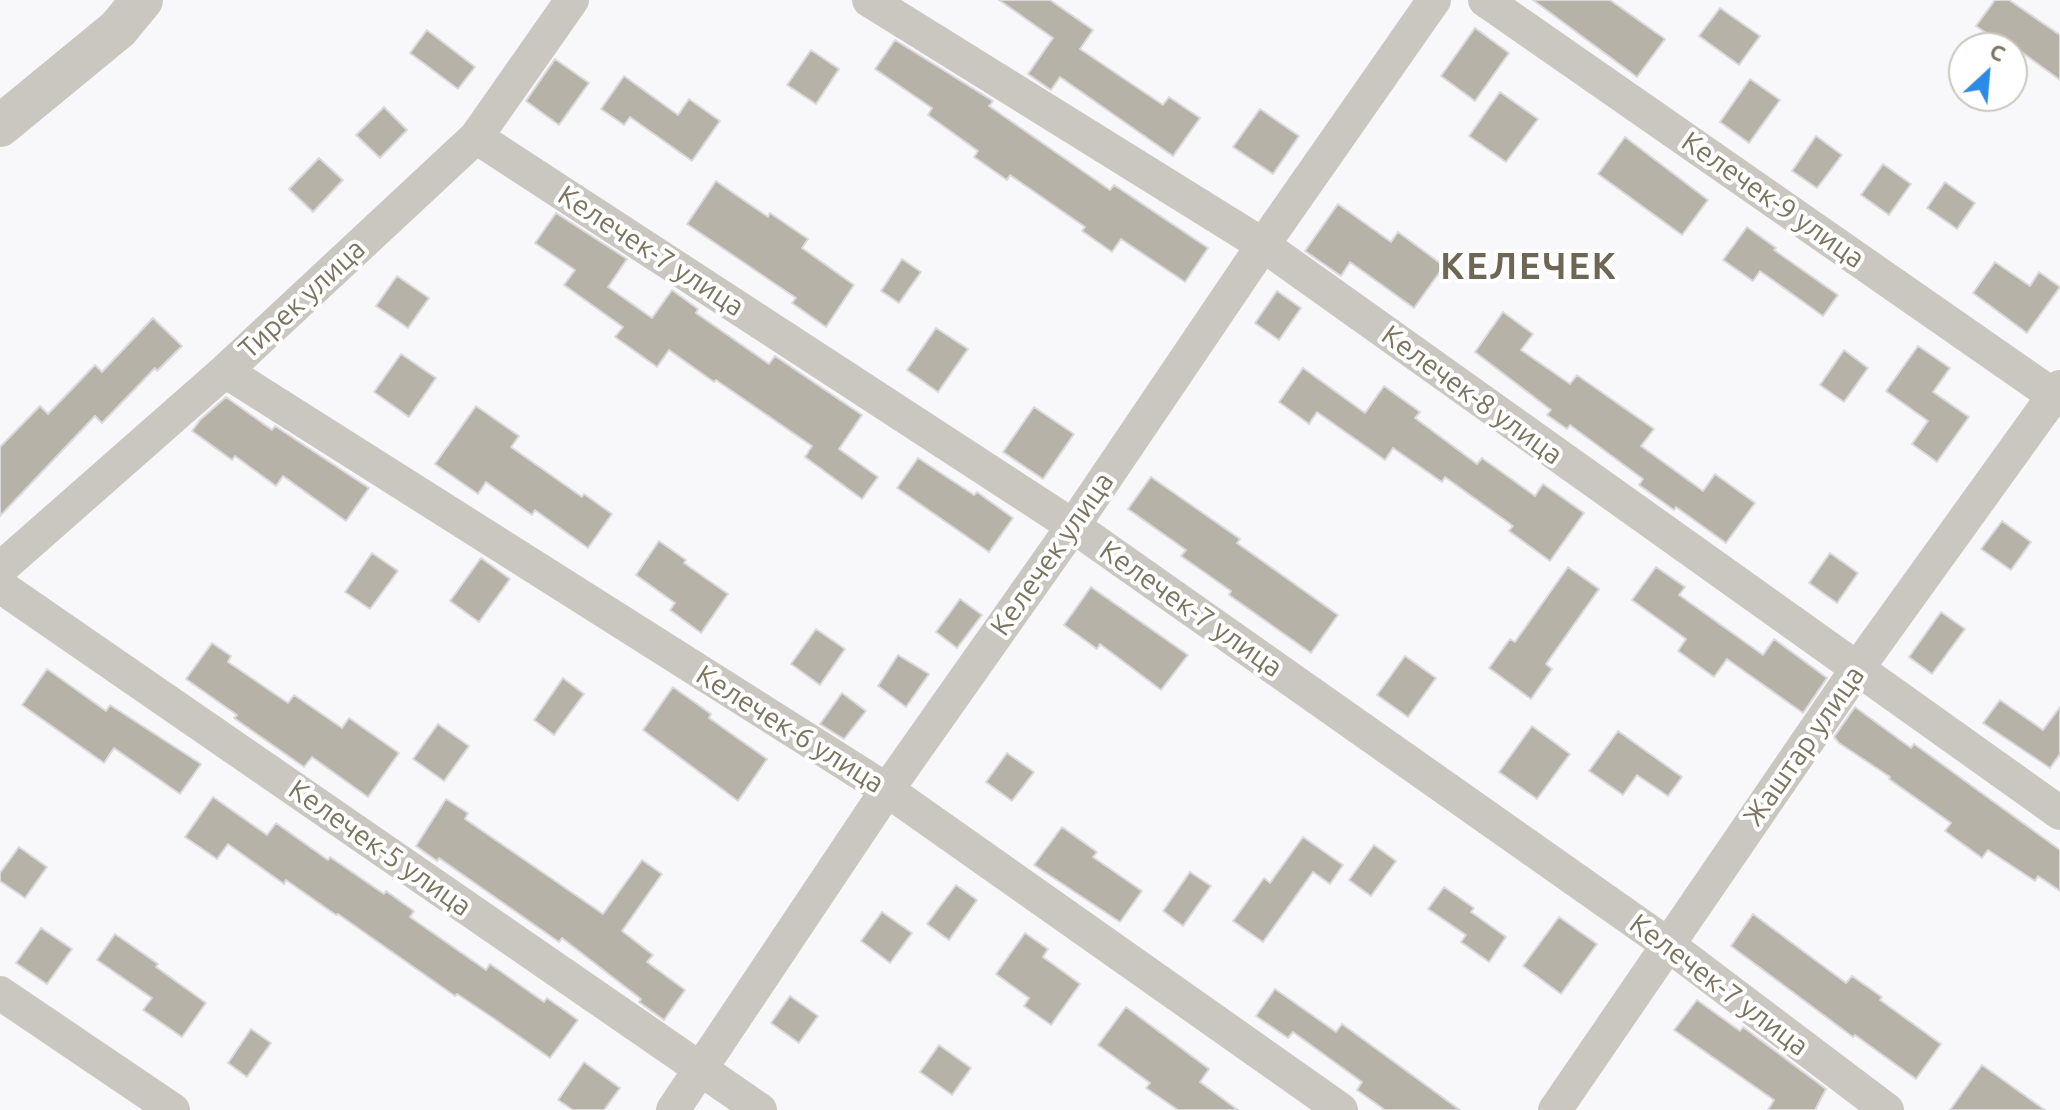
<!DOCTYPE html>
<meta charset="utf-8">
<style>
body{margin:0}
#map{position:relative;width:2060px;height:1110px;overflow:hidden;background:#f8f8fa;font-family:Ubuntu,sans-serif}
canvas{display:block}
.north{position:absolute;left:1948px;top:32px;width:80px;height:80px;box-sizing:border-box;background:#fff;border:2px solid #cbc7bf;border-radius:50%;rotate:26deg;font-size:22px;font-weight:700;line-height:32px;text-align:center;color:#7d745f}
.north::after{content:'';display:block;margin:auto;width:28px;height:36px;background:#2b8be7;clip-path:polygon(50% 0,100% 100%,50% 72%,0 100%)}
</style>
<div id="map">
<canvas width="2060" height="1110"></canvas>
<div class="north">С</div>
</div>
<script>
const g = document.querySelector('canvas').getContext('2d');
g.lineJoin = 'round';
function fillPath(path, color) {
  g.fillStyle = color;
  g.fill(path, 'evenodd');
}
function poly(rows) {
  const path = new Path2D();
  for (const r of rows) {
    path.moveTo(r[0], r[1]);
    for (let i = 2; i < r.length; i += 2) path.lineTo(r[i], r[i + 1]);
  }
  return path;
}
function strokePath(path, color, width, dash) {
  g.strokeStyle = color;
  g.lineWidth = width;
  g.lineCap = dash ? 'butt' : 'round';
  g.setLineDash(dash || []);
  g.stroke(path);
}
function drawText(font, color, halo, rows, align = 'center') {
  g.font = font + ' Ubuntu,sans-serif';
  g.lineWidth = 8;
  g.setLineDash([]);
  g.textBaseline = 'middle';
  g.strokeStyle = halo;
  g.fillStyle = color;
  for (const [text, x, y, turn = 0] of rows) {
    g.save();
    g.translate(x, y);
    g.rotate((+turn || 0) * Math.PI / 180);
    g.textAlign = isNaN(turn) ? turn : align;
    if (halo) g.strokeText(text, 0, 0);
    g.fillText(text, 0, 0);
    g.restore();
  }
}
const building = poly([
 [999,0,1050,0,1093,30,1080,49,1163,105,1169,97,1200,118,1173,156,1060,77,1051,90,1028,74,1053,38,999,0],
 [1533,0,1610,0,1665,39,1637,77,1533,0],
 [1995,0,2009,0,2060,35,2060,80,2009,43,2006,47,1976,26,1995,0],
 [1720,8,1760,36,1739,65,1699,36,1720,8],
 [1475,28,1509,53,1475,101,1441,76,1475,28],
 [427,30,475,67,458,89,410,53,427,30],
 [895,40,993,101,989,106,1110,190,1114,185,1208,248,1185,282,1121,239,1112,252,1082,231,1085,227,1010,175,1007,180,974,157,978,151,928,115,932,108,875,69,895,40],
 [811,50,839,69,816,104,787,85,811,50],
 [555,59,589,83,559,125,526,101,555,59],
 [624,76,678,115,689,99,720,121,692,161,630,117,624,125,601,109,624,76],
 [1750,79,1780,100,1749,143,1720,122,1750,79],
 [1500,92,1538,119,1506,162,1469,136,1500,92],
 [384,107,407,130,380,158,356,135,384,107],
 [1260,109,1299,136,1273,174,1233,147,1260,109],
 [1816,136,1842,155,1817,188,1792,171,1816,136],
 [1625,137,1708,200,1682,235,1598,174,1625,137],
 [319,158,343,180,313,212,289,189,319,158],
 [1883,164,1911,184,1889,215,1861,195,1883,164],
 [716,181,768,217,770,213,808,239,802,248,854,285,826,327,792,303,796,298,687,224,716,181],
 [1945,182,1975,203,1957,229,1927,208,1945,182],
 [1338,204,1391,242,1398,232,1444,266,1414,308,1350,262,1341,276,1305,251,1338,204],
 [556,213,627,259,608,287,652,318,672,290,698,309,696,313,769,364,775,356,862,415,839,449,878,477,862,499,805,457,812,446,716,380,714,382,669,350,657,367,615,337,623,327,564,285,575,270,535,243,556,213],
 [1747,227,1776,248,1774,250,1838,295,1823,316,1760,271,1753,281,1723,260,1747,227],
 [902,259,921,272,899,303,881,291,902,259],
 [1995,262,2030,286,2039,272,2060,287,2027,333,1973,293,1995,262],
 [397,276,429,298,408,328,376,306,397,276],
 [1277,291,1301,308,1279,340,1255,323,1277,291],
 [1503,312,1533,334,1521,350,1570,384,1577,375,1654,429,1641,446,1703,491,1715,474,1755,503,1726,543,1676,507,1674,510,1639,485,1643,479,1570,425,1567,429,1547,415,1551,410,1475,352,1503,312],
 [153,318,182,346,157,371,155,368,102,423,95,416,0,516,0,447,40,406,48,414,95,365,102,372,153,318],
 [936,328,968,349,938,392,907,370,936,328],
 [1918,346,1950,368,1933,392,1969,417,1937,462,1912,444,1928,421,1886,391,1918,346],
 [1844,350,1868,368,1844,402,1820,385,1844,350],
 [401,354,436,378,409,417,374,392,401,354],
 [1303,368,1365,413,1384,386,1420,412,1415,418,1477,464,1482,458,1535,496,1543,484,1584,513,1550,561,1509,531,1513,526,1445,477,1442,482,1393,448,1385,460,1317,412,1309,424,1279,402,1303,368],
 [226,397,272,430,275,426,369,488,346,521,283,476,276,486,235,456,232,460,192,431,200,420,226,397],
 [476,406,519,436,511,447,582,497,584,494,612,514,588,548,535,510,532,515,486,482,478,494,435,464,476,406],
 [1034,407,1074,434,1043,479,1003,452,1034,407],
 [918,458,974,495,977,492,1013,518,989,552,897,488,918,458],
 [1151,477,1240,539,1237,543,1338,615,1311,653,1229,595,1231,591,1181,556,1186,550,1128,509,1151,477],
 [2002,521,2031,542,2011,570,1981,549,2002,521],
 [659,541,686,560,684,563,728,594,701,633,670,610,675,603,636,575,659,541],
 [372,553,398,571,370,609,345,592,372,553],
 [1830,553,1858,573,1837,603,1809,583,1830,553],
 [481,558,510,579,479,622,450,601,481,558],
 [1568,567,1599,589,1546,664,1552,669,1531,699,1489,668,1510,639,1515,642,1568,567],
 [1656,567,1685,587,1679,595,1763,655,1774,639,1827,678,1803,713,1727,659,1714,677,1678,651,1686,639,1632,600,1656,567],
 [1091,587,1188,655,1161,690,1100,644,1097,649,1064,625,1091,587],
 [960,599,982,615,957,648,936,632,960,599],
 [1941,612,1965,629,1932,674,1909,657,1941,612],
 [816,629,845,649,820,685,791,664,816,629],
 [212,643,231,656,228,662,288,703,294,695,342,728,349,718,399,753,368,797,312,757,304,767,234,718,237,715,186,679,212,643],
 [898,655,929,674,906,707,878,686,898,655],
 [1405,656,1436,678,1408,717,1377,695,1405,656],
 [47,669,106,711,110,705,201,764,180,794,114,748,104,763,22,705,47,669],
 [563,678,584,694,554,735,534,720,563,678],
 [673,687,711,714,709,718,767,759,738,801,643,730,673,687],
 [842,693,866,711,844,739,820,724,842,693],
 [2000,700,2043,730,2060,707,2060,754,2050,768,1983,723,2000,700],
 [1855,707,1911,748,1914,744,2060,850,2060,891,2038,876,2035,881,1988,850,1982,858,1945,831,1951,823,1889,779,1890,777,1839,743,1834,737,1855,707],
 [438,724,469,746,444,781,413,759,438,724],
 [1532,726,1570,754,1537,799,1499,772,1532,726],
 [1618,731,1682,777,1668,796,1637,775,1623,795,1589,771,1618,731],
 [1007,753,1034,772,1012,801,986,782,1007,753],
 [213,797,267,835,276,823,328,860,330,857,384,894,386,891,414,911,410,917,486,970,490,964,544,1002,547,998,578,1020,550,1058,496,1020,457,994,455,996,338,914,336,915,286,880,284,884,228,844,217,859,185,837,213,797],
 [446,799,468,813,465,819,603,914,642,860,662,874,622,931,653,955,647,962,685,990,664,1020,639,1002,641,999,562,938,559,942,439,858,437,861,416,846,446,799],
 [1062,827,1097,852,1093,857,1142,891,1120,922,1034,865,1062,827],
 [1303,837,1343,865,1330,884,1313,872,1263,942,1233,921,1264,878,1270,883,1303,837],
 [1374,845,1396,861,1371,896,1349,880,1374,845],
 [19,847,47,867,25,898,0,881,0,873,19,847],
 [1190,872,1211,886,1183,926,1163,911,1190,872],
 [956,885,977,900,949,940,927,924,956,885],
 [1444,887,1474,908,1471,912,1506,937,1489,962,1461,942,1466,935,1428,909,1444,887],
 [882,912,912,933,890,963,861,941,882,912],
 [1753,914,1846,983,1852,976,1882,997,1880,1000,1941,1044,1916,1079,1855,1035,1853,1037,1731,946,1753,914],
 [1559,917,1597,944,1561,994,1523,966,1559,917],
 [41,928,72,949,47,984,16,963,41,928],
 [1025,933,1048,949,1043,957,1080,984,1051,1025,1024,1006,1029,998,996,974,1025,933],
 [115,934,158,964,156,967,206,1003,182,1037,143,1010,152,998,97,960,115,934],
 [1275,989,1336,1032,1342,1024,1460,1110,1385,1110,1357,1090,1362,1082,1293,1032,1288,1038,1256,1016,1275,989],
 [790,996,818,1016,799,1043,771,1023,790,996],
 [1697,1000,1740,1031,1743,1027,1826,1089,1815,1110,1768,1110,1774,1100,1674,1030,1697,1000],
 [1126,1007,1209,1069,1200,1082,1238,1110,1178,1110,1146,1088,1150,1083,1098,1045,1126,1007],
 [251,1029,271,1043,247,1077,228,1063,251,1029],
 [939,1045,971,1068,952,1095,920,1072,939,1045],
 [584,1062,620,1088,604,1110,573,1110,558,1100,584,1062],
 [1982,1065,2045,1110,1950,1110,1982,1065]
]);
fillPath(building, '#b7b2a7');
strokePath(building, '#dadadc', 2);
strokePath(poly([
 [869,0,1263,245,2060,813],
 [1485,0,2060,400],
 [476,137,1073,526,1667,944,1887,1110],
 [225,371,887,790,1341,1110],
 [0,569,225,371,476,137,572,0],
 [0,586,760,1110],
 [0,993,173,1110],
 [673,1110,887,790,1073,526,1263,245,1434,0],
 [1555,1110,1857,669,2060,387]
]), '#cac7c1', 34);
strokePath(poly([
 [0,126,118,29,142,0]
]), '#cac7c1', 42);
drawText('28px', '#7d745f', '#fff', [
 ["Келечек-9 улица",1773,200,35],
 ["Келечек-7 улица",651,251,33],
 ["Тирек улица",302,299,-43],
 ["Келечек-8 улица",1472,395,36],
 ["Келечек улица",1052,554,-55],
 ["Келечек-7 улица",1191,609,35],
 ["Келечек-6 улица",790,729,32],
 ["Жаштар улица",1804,746,-55],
 ["Келечек-5 улица",380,848,35],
 ["Келечек-7 улица",1719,985,37]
]);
g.letterSpacing = '2px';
drawText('bold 36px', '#6e6756', '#fff', [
 ["КЕЛЕЧЕК",1529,267]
]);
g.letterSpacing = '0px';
</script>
